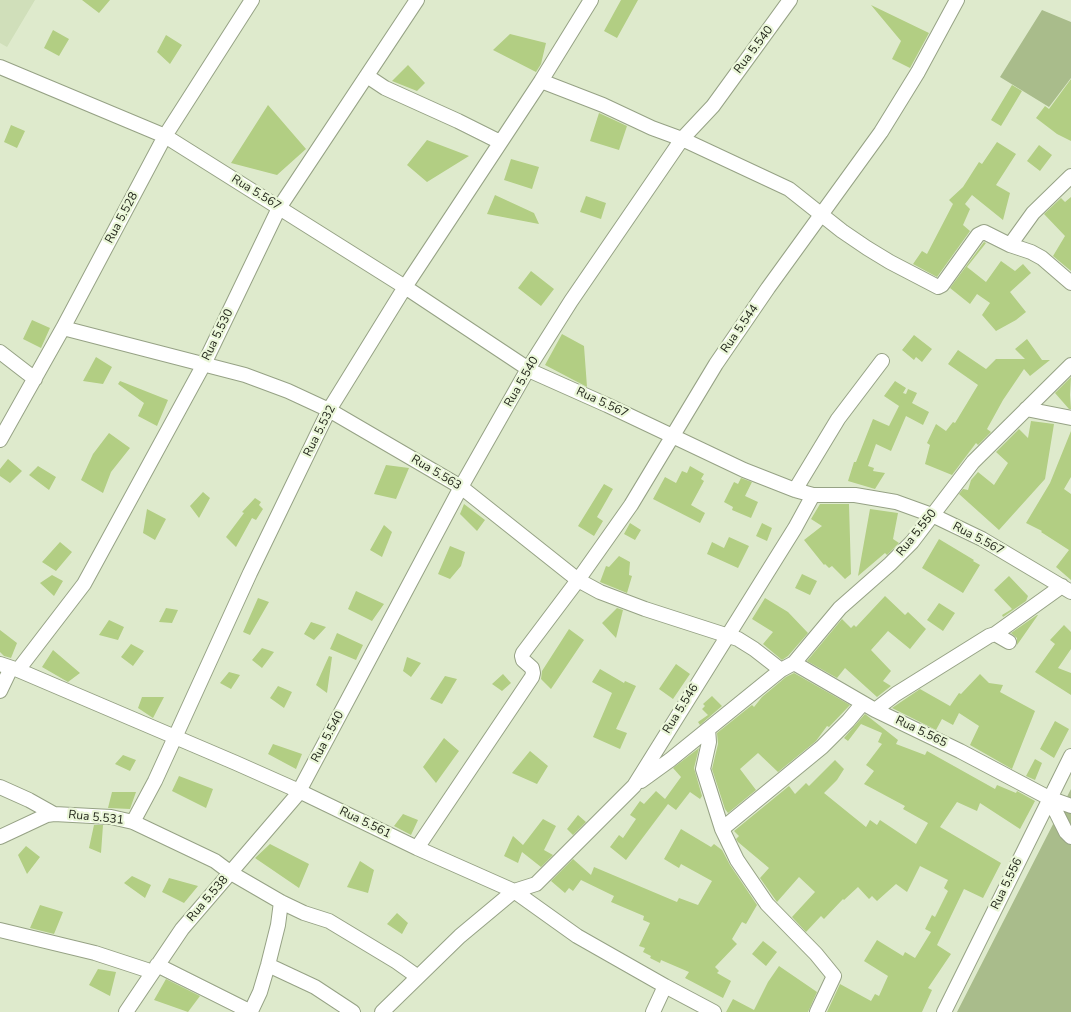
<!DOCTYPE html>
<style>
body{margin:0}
canvas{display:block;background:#deeacc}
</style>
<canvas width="1071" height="1012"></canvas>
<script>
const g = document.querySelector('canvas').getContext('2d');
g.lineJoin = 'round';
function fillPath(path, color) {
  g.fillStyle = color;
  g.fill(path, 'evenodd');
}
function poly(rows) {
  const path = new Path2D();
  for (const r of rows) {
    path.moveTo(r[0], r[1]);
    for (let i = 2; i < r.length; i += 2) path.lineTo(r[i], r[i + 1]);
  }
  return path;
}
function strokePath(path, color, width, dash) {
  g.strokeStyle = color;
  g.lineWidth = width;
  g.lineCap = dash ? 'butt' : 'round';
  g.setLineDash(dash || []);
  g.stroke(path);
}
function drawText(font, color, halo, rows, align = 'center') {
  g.font = font + ' "Nunito Sans",sans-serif';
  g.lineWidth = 4.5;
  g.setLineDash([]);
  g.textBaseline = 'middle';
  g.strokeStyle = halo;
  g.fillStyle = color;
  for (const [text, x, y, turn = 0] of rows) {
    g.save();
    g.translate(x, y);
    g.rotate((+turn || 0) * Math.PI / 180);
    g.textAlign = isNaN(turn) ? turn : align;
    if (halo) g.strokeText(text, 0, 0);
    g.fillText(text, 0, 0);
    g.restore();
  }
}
fillPath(poly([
 [0,0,35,0,7,47,0,43]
]), '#d0dfba');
fillPath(poly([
 [1042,10,1071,22,1071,78,1049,107,1000,77],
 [1071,789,1071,1012,957,1012]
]), '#a9bc8b');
fillPath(poly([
 [82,0,110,0,99,13],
 [621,0,638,0,617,38,604,31],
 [871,5,929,33,910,68,892,59,901,41],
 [53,30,69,39,59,56,44,48],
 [510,34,546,43,541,64,536,72,493,50],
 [166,35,182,45,170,64,157,52],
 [408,65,425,83,417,91,392,81],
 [1071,79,1071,141,1057,134,1036,118,1045,106,1049,109],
 [1012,85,1022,91,1001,126,991,120],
 [268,105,306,149,277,175,231,163],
 [599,113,627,126,619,150,590,141],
 [11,125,25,131,17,148,4,142],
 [427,140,469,156,427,182,407,165],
 [997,142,1016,154,996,185,1010,193,1003,220,972,195,965,204,970,209,963,225,970,231,937,277,913,264,922,251,927,254,953,204,949,200,963,187,979,162,982,164],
 [1039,145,1052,155,1040,171,1027,161],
 [511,159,539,167,532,189,504,180],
 [495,195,534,213,539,224,487,214],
 [586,196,606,203,601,219,580,212],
 [1071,197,1071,271,1053,256,1065,236,1044,214,1061,198,1065,202],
 [984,242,986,243,967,267,986,282,1001,261,1015,271,1023,264,1031,273,1010,292,1026,312,1016,320,996,331,982,315,990,303,977,294,970,304,950,288],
 [531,271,554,289,541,306,518,288],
 [32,320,50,328,41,348,23,339],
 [562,334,584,346,587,387,545,365],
 [914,335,932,349,922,362,916,357,914,360,902,350],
 [1027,339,1042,360,1050,360,1030,376,1024,369,1003,400,987,429,991,432,978,445,976,443,952,475,925,464,930,445,927,443,936,424,946,431,953,422,955,423,978,385,948,364,958,350,986,369,996,359,1025,359,1015,349],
 [96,357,112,367,103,384,83,381],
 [1071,377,1070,395,1071,409,1069,409,1055,393],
 [120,381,168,400,157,426,138,416,144,403,118,384],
 [895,381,906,388,903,393,906,394,908,389,917,393,912,403,929,412,923,425,906,416,891,451,876,444,868,466,874,468,873,471,885,473,875,489,848,481,854,462,856,462,873,419,889,426,899,406,884,396],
 [1031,421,1054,424,1045,479,999,530,959,494,963,489,968,490,971,480,978,472,994,485,1008,463,996,452,1019,429,1028,438],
 [1071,431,1071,477,1064,489,1071,494,1071,580,1056,567,1069,550,1041,532,1042,531,1026,523,1050,483],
 [109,433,130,448,111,472,103,493,81,480,93,454],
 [8,459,22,471,10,483,0,476,0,469],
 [386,465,409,468,396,499,374,494],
 [38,466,56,477,49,490,29,475],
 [690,466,704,474,701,479,704,481,691,505,705,513,700,523,653,499,665,477,676,483,682,471,687,473],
 [741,478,752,482,745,496,758,502,751,518,732,510,733,507,724,502,734,482,738,484],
 [604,484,613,489,597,517,603,521,594,536,578,526],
 [203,492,210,498,199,518,190,506],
 [255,498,261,502,259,505,263,509,256,520,252,518,236,547,226,537,244,513,242,512],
 [464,504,485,520,477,531,460,514],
 [820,504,849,504,851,574,845,579,832,566,829,568,825,564,824,565,804,540,822,526,811,519],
 [147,509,166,519,155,540,143,533],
 [870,509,898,513,893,539,899,543,887,555,885,553,858,576],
 [630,523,641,530,635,540,624,534],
 [762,523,772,528,767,541,756,536],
 [384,525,392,532,382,557,370,550],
 [729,537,749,546,738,568,707,554,712,542,724,548],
 [939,539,974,560,973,561,980,565,963,593,922,568],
 [60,542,72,552,56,571,42,562],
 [450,546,465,552,461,566,450,579,438,574],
 [619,556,630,562,629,575,632,576,627,593,600,582,606,566,609,567],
 [802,574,817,581,810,595,795,588],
 [52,575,63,581,54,596,40,583],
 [1009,576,1028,596,1026,601,1003,617,1002,615,1012,609,994,590],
 [356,591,384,604,372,621,348,609],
 [885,596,905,615,908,612,926,629,910,649,888,631,871,650,891,671,883,681,891,686,877,697,845,668,837,678,807,661,842,619,851,628,854,625,856,627],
 [258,598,269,602,250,635,243,632],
 [765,598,788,612,808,633,788,656,782,660,763,644,773,632,752,619],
 [939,603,955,613,943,631,927,620],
 [166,608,178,610,172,623,159,622],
 [617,608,623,610,616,638,602,623],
 [1037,615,1038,615,1017,645,1017,638,1011,633],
 [109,620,124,627,118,640,99,635],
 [311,622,326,627,314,640,304,634],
 [1064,625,1071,632,1071,649,1058,668,1071,673,1071,695,1035,672,1055,644,1050,640],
 [569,629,584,640,551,689,541,679,542,671],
 [0,630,17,643,11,658,4,656,0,652],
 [337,633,363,645,356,660,330,649],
 [131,644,144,651,133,666,121,657],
 [262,648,274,652,262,668,252,660],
 [53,650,80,673,68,682,42,667],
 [329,656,332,657,327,693,316,685],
 [407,657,421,663,411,677,403,671],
 [676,664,690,674,673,699,659,689],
 [600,669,624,683,625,681,636,686,616,729,627,733,620,749,593,737,612,693,592,682],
 [229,672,240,675,231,689,220,683],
 [794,673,850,705,829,727,827,726,816,741,778,772,758,753,740,769,756,790,728,813,725,809,712,769,718,744,717,733,752,705,754,707,762,697,786,677],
 [503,674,511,683,502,691,492,684],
 [980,674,989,683,1003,685,1000,692,1035,711,1012,769,970,745,979,726,959,713,953,725,942,719,936,730,892,708,920,689,950,706,959,693,961,694],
 [445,676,457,679,442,704,430,699],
 [278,686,292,692,284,708,270,698],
 [712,696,722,706,700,725,698,722,708,715,702,709,705,706,703,704],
 [142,697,164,697,153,718,138,708],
 [865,714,898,740,896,744,925,755,927,751,995,789,997,785,1016,793,1017,791,1035,801,1020,829,980,803,977,811,957,802,940,827,1001,863,983,898,964,889,937,945,951,954,928,988,932,990,922,1012,827,1012,840,984,871,1001,875,994,879,996,888,976,864,961,877,940,903,956,905,952,915,958,931,932,925,929,932,915,935,917,948,891,944,888,948,880,920,866,907,892,896,884,877,901,872,896,869,899,858,887,844,900,843,899,824,919,821,916,806,932,792,917,815,892,799,877,777,902,760,878,769,868,738,842,736,839,739,836,734,831,789,786,795,794,806,783,809,786,835,760,844,769,837,780,824,793,866,827,870,820,877,825,880,820,916,844,928,823,903,809,905,806,864,784,874,771,866,765,882,744,878,742,882,733,861,724,848,741,844,738],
 [1055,721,1069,729,1054,758,1040,749],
 [444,738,459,751,436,783,423,767],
 [273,744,302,754,296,769,268,754],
 [699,748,694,768,702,796,700,799,690,792,676,810,668,804,626,860,610,847,619,835,623,838,636,819,630,815,640,801,644,804,656,791,665,799,681,777,673,768],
 [530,751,548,766,537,784,512,773],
 [123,755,136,760,130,771,115,764],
 [1035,759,1042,763,1035,780,1026,776],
 [179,776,213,789,206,808,172,791],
 [112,792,136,792,130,809,108,808],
 [403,814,418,820,411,835,394,826],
 [578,815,586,822,573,835,567,829],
 [543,819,556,826,544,850,553,855,541,867,522,852,518,863,504,856,513,836,523,845],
 [94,825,103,825,101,853,89,848],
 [681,829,711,847,714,844,722,850,730,865,757,905,746,924,742,922,732,939,737,944,715,967,719,971,717,973,731,981,723,998,685,978,689,972,661,960,660,963,650,958,651,956,643,952,645,948,639,946,650,923,643,920,644,916,611,902,614,896,581,880,573,891,569,888,565,893,551,881,573,859,591,875,594,867,677,902,679,898,698,905,712,881,681,864,679,868,664,859],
 [270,844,309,864,299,888,255,858],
 [26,846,40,857,27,874,18,855],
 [360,861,374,870,368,893,347,887],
 [132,876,151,885,145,898,124,883],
 [169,878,198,886,184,903,162,892],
 [40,905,63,912,54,934,30,928],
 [397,913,408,923,402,934,387,924],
 [763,941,777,952,766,966,752,954],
 [779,966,817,992,808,1012,726,1012,733,999,754,1010,768,982],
 [98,969,116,972,110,996,89,985],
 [166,979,200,996,188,1012,154,1000]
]), '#b2ce83');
const street = poly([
 [0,67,165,136,405,287,533,372,607,405,744,470,795,490,813,495,855,495,896,502,932,515,982,539,1071,592],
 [367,76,385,88,458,121,500,142],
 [541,81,603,105,652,128,682,139,789,189,842,231,867,248,890,262,938,287,942,285,978,235,984,232,1010,245,1031,252,1042,258,1071,283],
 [1010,245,1033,213,1071,176],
 [63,328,245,375,288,391,329,410,461,487,578,580,600,592,645,609,738,639,754,649,781,670],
 [0,352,35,379],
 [1026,409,1071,418],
 [0,440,63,328,165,136,252,0],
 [795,490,838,419,882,361],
 [995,634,1062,586],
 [794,663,875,710,960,751,1049,798,1071,806],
 [0,664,18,670,236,763,299,791,417,848,514,891,577,936,665,986,714,1012],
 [18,670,84,584,204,364,279,208,417,0],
 [0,691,11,668],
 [875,710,896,694,989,636,995,634,1009,642],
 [708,729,709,742,703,769,722,829,737,860,767,904,816,954,834,976,817,1012],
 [641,781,670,760,781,670,794,663,840,608,890,564,912,542,973,462,1071,365],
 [0,787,29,800,54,814],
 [1049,798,1066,832,1071,837],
 [133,822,155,781,250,573,329,410,405,287,541,81,591,0],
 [722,829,822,747,848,721,863,703],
 [0,837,47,815,54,814,111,817,133,822,215,861,231,873,281,902,304,913,329,921,397,962,418,977],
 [417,848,532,677,533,673,532,668,523,660,522,656,523,653,578,580,631,505,716,364,768,288,881,132,918,72,957,0],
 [0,930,95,953,153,972],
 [157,965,249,1011,252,1009,260,992,268,965,278,925,281,902],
 [268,965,315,987,353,1012],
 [126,1012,182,929,297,795,461,487,528,369,571,301,682,139,713,106,790,0],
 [382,1012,460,936,514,891,536,884,634,786,795,528,813,495],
 [653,1012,665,986],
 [944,1012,1071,756]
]);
strokePath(street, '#96a285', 16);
strokePath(street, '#fff', 14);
drawText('12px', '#1d2116', '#ebf7d9', [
 ["Rua 5.540",754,50,-53],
 ["Rua 5.567",256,193,32],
 ["Rua 5.528",122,218,-62],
 ["Rua 5.544",740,329,-55],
 ["Rua 5.530",218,335,-64],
 ["Rua 5.540",522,382,-60],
 ["Rua 5.567",602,403,25],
 ["Rua 5.532",320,431,-63],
 ["Rua 5.563",436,473,31],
 ["Rua 5.550",917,533,-51],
 ["Rua 5.567",978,539,28],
 ["Rua 5.546",681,709,-58],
 ["Rua 5.565",921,732,26],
 ["Rua 5.540",328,737,-62],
 ["Rua 5.531",96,818,6],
 ["Rua 5.561",365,823,26],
 ["Rua 5.556",1007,884,-64],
 ["Rua 5.538",208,899,-49]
]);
</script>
